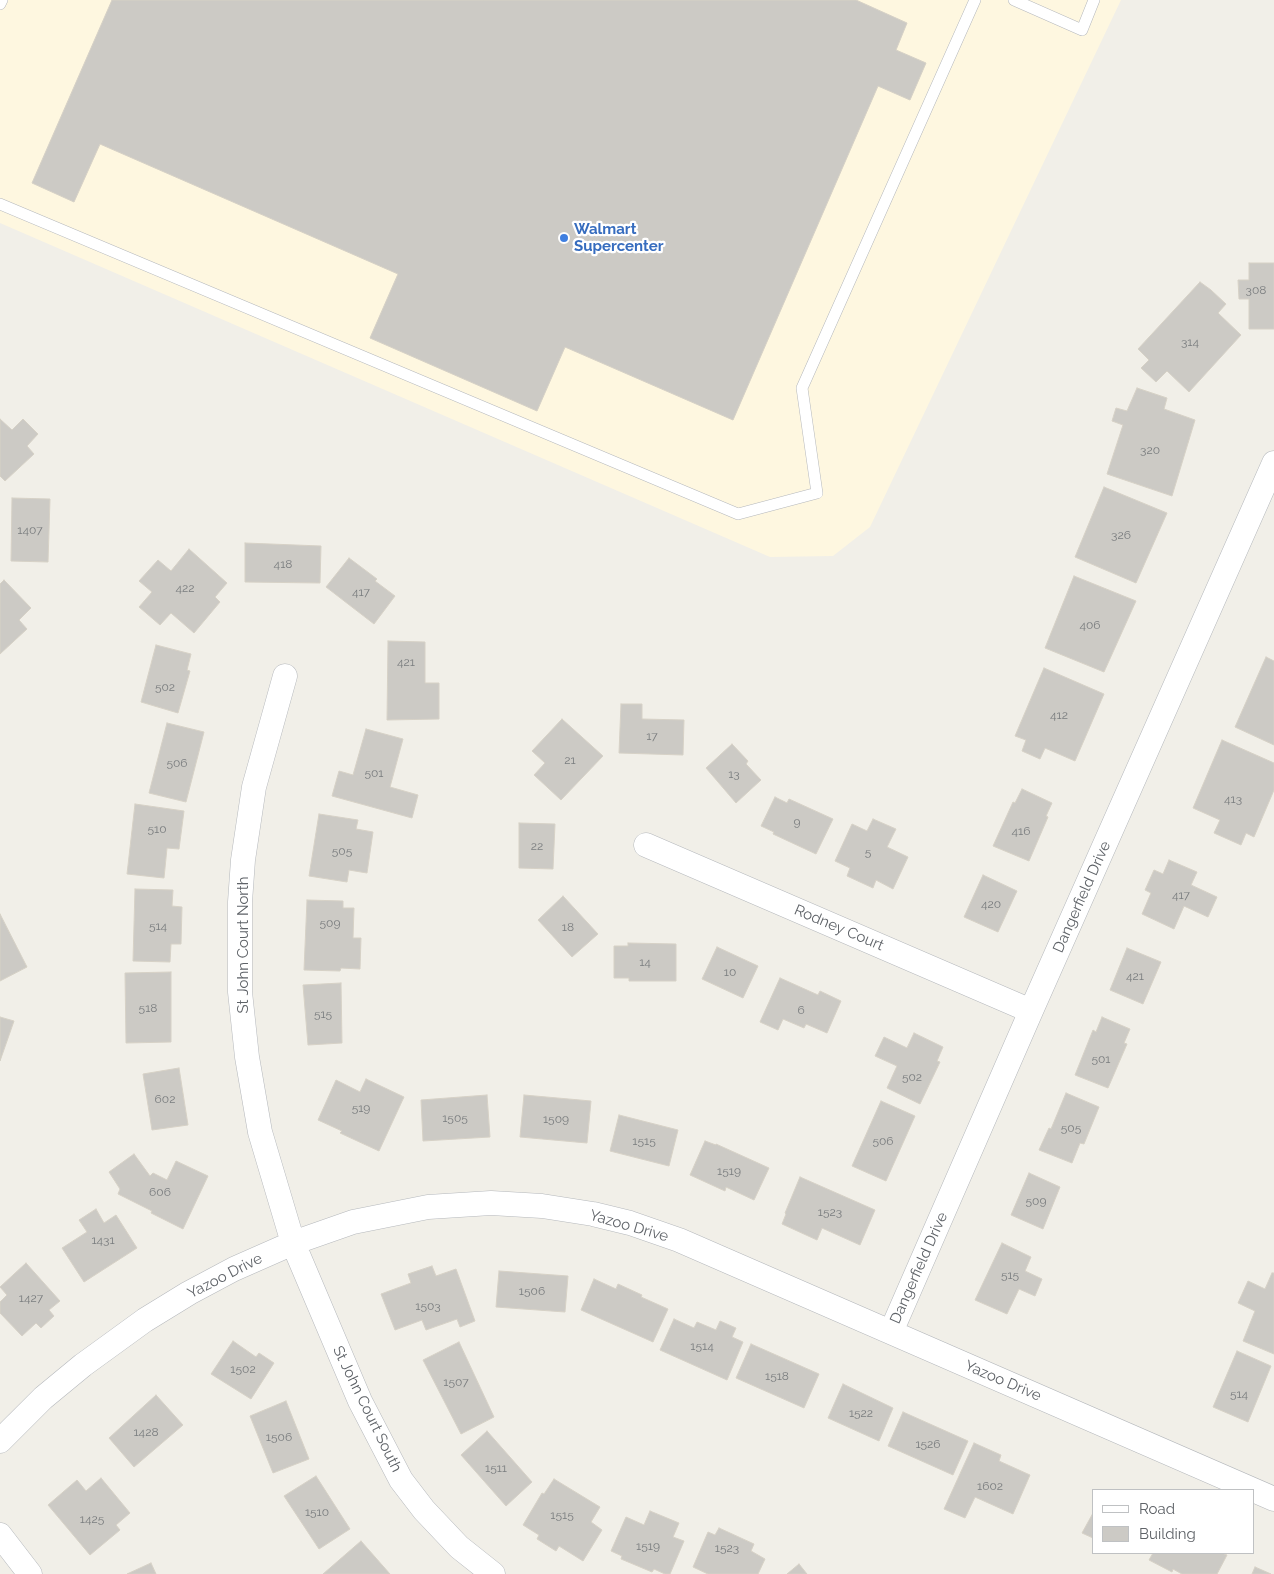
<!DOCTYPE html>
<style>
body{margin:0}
#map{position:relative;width:1274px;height:1574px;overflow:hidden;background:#f1efe8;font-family:Raleway,sans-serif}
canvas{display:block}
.legend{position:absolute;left:1092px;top:1489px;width:162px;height:65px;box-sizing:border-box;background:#fff;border:1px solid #bfc1c3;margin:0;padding:6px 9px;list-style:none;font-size:15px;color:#5f6368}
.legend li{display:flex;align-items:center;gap:10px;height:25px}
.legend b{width:25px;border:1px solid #bfc1c3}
</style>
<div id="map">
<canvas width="1274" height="1574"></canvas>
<ul class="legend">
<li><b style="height:6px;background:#fff"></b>Road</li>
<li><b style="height:14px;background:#cccac5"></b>Building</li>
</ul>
</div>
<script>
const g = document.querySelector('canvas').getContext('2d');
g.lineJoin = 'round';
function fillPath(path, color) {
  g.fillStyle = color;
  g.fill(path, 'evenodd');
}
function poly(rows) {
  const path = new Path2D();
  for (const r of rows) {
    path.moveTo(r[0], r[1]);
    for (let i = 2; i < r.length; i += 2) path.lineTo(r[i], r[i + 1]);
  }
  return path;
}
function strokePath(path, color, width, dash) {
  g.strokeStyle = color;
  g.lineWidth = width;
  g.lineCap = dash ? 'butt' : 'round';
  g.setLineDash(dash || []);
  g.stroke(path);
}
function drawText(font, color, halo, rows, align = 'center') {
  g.font = font + ' Raleway,sans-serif';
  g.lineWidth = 4.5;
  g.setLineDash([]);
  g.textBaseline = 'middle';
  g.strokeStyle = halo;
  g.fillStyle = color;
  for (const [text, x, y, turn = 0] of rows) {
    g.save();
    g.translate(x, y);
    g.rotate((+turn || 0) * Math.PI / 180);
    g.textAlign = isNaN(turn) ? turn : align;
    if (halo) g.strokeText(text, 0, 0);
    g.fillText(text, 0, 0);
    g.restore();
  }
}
fillPath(poly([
 [0,0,1121,0,870,527,833,556,770,557,0,223]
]), '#fef7e0');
const building = poly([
 [112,0,856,0,907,23,896,50,926,63,910,100,878,86,733,420,565,347,537,411,370,338,398,274,100,144,74,202,32,183,112,0],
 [1249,263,1274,263,1274,329,1249,329,1249,299,1239,299,1238,280,1249,280,1249,263],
 [1200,282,1211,290,1226,304,1218,313,1241,335,1189,392,1167,371,1156,382,1141,368,1149,360,1138,349,1200,282],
 [1137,388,1167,398,1164,409,1195,420,1172,496,1107,474,1123,425,1112,421,1116,408,1127,411,1137,388],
 [0,419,12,430,23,419,38,434,27,446,34,454,5,481,0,476,0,419],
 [1104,487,1167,513,1136,583,1075,557,1104,487],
 [12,498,50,499,48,562,11,561,12,498],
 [245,543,321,546,320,583,245,582,245,543],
 [189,549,227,583,215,597,220,602,194,633,171,613,160,625,139,607,152,592,139,581,158,560,171,571,189,549],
 [349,558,377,579,375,581,395,596,374,624,326,587,349,558],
 [1074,576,1136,601,1104,672,1045,648,1074,576],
 [4,580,31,608,19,620,27,629,0,654,0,584,4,580],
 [388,641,425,642,425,683,439,683,439,719,387,720,388,641],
 [156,645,191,654,187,670,190,671,178,713,141,702,156,645],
 [1266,657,1274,661,1274,745,1235,727,1266,657],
 [1044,668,1104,694,1075,761,1045,748,1040,759,1022,751,1026,740,1015,736,1044,668],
 [621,704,642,704,642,719,684,720,683,755,619,753,621,704],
 [562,719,603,756,561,800,534,775,545,763,532,751,562,719],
 [167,723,204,732,186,802,149,793,167,723],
 [366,729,403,739,390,787,418,795,412,818,332,796,339,771,353,775,366,729],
 [1222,740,1274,763,1274,790,1254,837,1246,833,1241,845,1214,833,1220,820,1193,808,1222,740],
 [732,744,748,761,746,764,761,780,736,803,706,768,732,744],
 [1022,789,1052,803,1046,816,1048,817,1029,861,993,846,1013,802,1015,803,1022,789],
 [775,797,787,803,789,799,833,819,816,854,773,834,774,832,761,826,775,797],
 [135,804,184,811,179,849,167,848,164,878,127,874,135,804],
 [319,814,358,820,356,829,373,832,367,873,349,870,347,882,309,876,319,814],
 [873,819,896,829,887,847,908,857,893,889,876,880,873,888,847,876,850,868,835,861,852,824,867,831,873,819],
 [519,823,555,824,553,869,519,868,519,823],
 [1169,860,1197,872,1191,885,1217,897,1208,917,1184,906,1174,929,1142,914,1151,893,1145,890,1154,870,1163,874,1169,860],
 [983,875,1017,891,998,932,964,917,983,875],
 [135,889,173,890,172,906,182,907,181,944,171,944,170,962,133,961,135,889],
 [563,896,598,934,572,957,538,920,563,896],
 [307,900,343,901,343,908,354,908,353,938,361,938,360,969,341,968,340,971,304,970,307,900],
 [0,914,27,967,0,981,0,914],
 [628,943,676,944,676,981,629,981,629,978,614,978,614,946,628,946,628,943],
 [717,947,758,966,743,998,702,979,717,947],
 [1127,948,1161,962,1143,1004,1110,990,1127,948],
 [171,972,171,1042,126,1043,125,973,171,972],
 [780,978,818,995,820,991,841,1001,827,1033,806,1024,804,1028,783,1019,778,1030,760,1022,780,978],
 [341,983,342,1043,308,1045,303,985,341,983],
 [0,1017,14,1021,0,1061,0,1017],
 [1102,1017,1130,1029,1124,1043,1127,1044,1108,1088,1075,1075,1093,1030,1096,1032,1102,1017],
 [914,1033,943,1047,937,1061,940,1062,920,1104,887,1088,897,1066,875,1056,884,1037,907,1048,914,1033],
 [179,1068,188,1125,152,1130,143,1074,179,1068],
 [366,1079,404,1097,379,1151,340,1133,342,1131,318,1120,336,1080,360,1092,366,1079],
 [1066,1093,1099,1107,1084,1144,1080,1143,1072,1163,1039,1150,1049,1128,1051,1129,1066,1093],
 [487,1095,490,1137,423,1141,421,1100,487,1095],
 [524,1095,591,1101,587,1143,520,1137,524,1095],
 [881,1101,915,1116,886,1181,852,1166,881,1101],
 [619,1115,678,1130,669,1166,610,1151,619,1115],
 [705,1141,716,1145,716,1144,769,1168,754,1200,726,1187,725,1191,690,1175,705,1141],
 [134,1154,150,1176,153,1173,167,1180,176,1161,208,1176,183,1229,151,1213,152,1211,118,1194,120,1189,109,1172,134,1154],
 [1029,1173,1060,1187,1043,1229,1011,1215,1029,1173],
 [800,1177,875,1210,860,1245,822,1228,817,1240,782,1224,786,1214,785,1213,800,1177],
 [96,1209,104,1223,116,1215,137,1248,84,1282,62,1248,87,1232,79,1220,96,1209],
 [1002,1243,1031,1257,1025,1271,1042,1279,1035,1296,1019,1289,1007,1314,975,1300,1002,1243],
 [26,1263,60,1301,49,1310,54,1316,41,1328,36,1323,22,1336,0,1313,0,1302,7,1295,0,1287,26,1263],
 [432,1266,436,1276,456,1269,475,1321,460,1327,457,1319,426,1330,422,1320,395,1330,381,1294,411,1283,408,1274,432,1266],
 [499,1271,568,1276,565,1312,496,1307,499,1271],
 [1272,1273,1274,1273,1274,1354,1243,1341,1255,1311,1238,1303,1248,1281,1265,1289,1272,1273],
 [594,1279,616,1289,618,1284,642,1295,641,1297,668,1309,653,1342,581,1310,594,1279],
 [674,1319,694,1328,697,1322,716,1330,720,1321,736,1328,732,1337,743,1342,727,1380,660,1350,674,1319],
 [233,1341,256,1357,259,1353,274,1363,251,1399,211,1374,233,1341],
 [459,1342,494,1417,461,1434,423,1360,459,1342],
 [751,1344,819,1374,804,1408,736,1378,751,1344],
 [1237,1351,1271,1366,1248,1422,1213,1407,1237,1351],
 [843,1384,893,1408,879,1441,828,1418,843,1384],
 [156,1395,183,1425,134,1467,109,1438,156,1395],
 [286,1401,309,1459,273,1473,250,1416,286,1401],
 [903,1412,968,1441,953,1475,888,1446,903,1412],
 [487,1431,532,1482,506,1506,461,1455,487,1431],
 [974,1443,1001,1455,999,1461,1030,1475,1013,1514,975,1497,965,1518,944,1509,974,1443],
 [316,1476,350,1529,319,1549,284,1496,316,1476],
 [101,1478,130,1513,116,1525,120,1530,90,1555,48,1505,77,1480,86,1491,101,1478],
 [554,1479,600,1507,591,1522,602,1530,583,1561,559,1546,556,1551,537,1539,539,1535,523,1525,542,1493,544,1494,554,1479],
 [650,1511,679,1523,673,1537,684,1541,670,1574,665,1574,654,1569,652,1572,621,1559,622,1556,611,1551,626,1517,644,1525,650,1511],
 [1093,1513,1093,1538,1082,1533,1093,1513],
 [719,1528,754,1544,751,1551,765,1559,758,1574,708,1574,693,1567,708,1532,715,1535,719,1528],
 [361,1541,390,1574,323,1574,361,1541],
 [1153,1553,1222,1553,1227,1555,1217,1574,1182,1574,1173,1569,1172,1572,1149,1560,1153,1553],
 [151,1563,156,1574,127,1574,151,1563],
 [799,1564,807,1574,787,1574,799,1564],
 [1255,1567,1271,1574,1252,1574,1255,1567]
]);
fillPath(building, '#cccac5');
strokePath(building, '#d6d1c6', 1);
const service = poly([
 [1014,0,1082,30,1094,0],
 [0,4,2,0],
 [0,204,738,514,817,493,802,388,975,0]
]);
const minor = poly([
 [285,676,254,787,243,860,240,902,240,992,247,1057,260,1132,293,1243,360,1401,401,1480,424,1510,459,1547,493,1574],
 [646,845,1031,1011],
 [891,1332,1031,1011,1274,463],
 [0,1441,43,1398,83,1365,145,1320,189,1293,234,1269,293,1243,353,1222,428,1207,491,1203,542,1206,593,1214,630,1223,679,1240,1274,1499],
 [0,1535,30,1574]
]);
strokePath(service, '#b5b8bc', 12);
strokePath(minor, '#b5b8bc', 25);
strokePath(service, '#fff', 11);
strokePath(minor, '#fff', 24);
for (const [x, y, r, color] of [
 [564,238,5,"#3f7fe0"]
]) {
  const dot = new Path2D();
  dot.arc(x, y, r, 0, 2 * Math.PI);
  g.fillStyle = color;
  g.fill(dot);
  strokePath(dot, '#fff', 2);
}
drawText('12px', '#7a7d7f', null, [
 ["308",1256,290],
 ["314",1190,342],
 ["320",1150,450],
 ["1407",30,530],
 ["326",1121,535],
 ["418",283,564],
 ["422",185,588],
 ["417",361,592],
 ["406",1090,625],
 ["421",406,662],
 ["502",165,687],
 ["412",1059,715],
 ["17",652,736],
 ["21",570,760],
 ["506",177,763],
 ["501",374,773],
 ["13",734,774],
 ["413",1233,799],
 ["9",797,822],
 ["510",157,829],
 ["416",1021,831],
 ["22",537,846],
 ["505",342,851],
 ["5",868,852],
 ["417",1181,895],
 ["420",991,904],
 ["509",330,923],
 ["514",158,926],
 ["18",568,927],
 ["14",645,962],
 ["10",730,972],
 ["421",1135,976],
 ["518",148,1008],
 ["6",801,1010],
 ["515",323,1014],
 ["501",1101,1059],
 ["502",912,1077],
 ["602",165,1099],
 ["519",361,1108],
 ["1505",455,1118],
 ["1509",556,1119],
 ["505",1071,1128],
 ["1515",644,1141],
 ["506",883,1141],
 ["1519",729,1171],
 ["606",160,1192],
 ["509",1036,1201],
 ["1523",830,1212],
 ["1431",103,1240],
 ["515",1010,1275],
 ["1506",532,1291],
 ["1427",31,1298],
 ["1503",428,1306],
 ["1514",702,1346],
 ["1502",243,1369],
 ["1518",777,1376],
 ["1507",456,1382],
 ["514",1239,1394],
 ["1522",861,1413],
 ["1428",146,1432],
 ["1506",279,1437],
 ["1526",928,1444],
 ["1511",496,1468],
 ["1602",990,1486],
 ["1510",317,1512],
 ["1515",562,1515],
 ["1425",92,1519],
 ["1519",648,1546],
 ["1523",727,1548]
]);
drawText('bold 15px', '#366cbe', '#fff', [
 ["Walmart",574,229],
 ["Supercenter",574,246]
], 'left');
drawText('15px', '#5f6368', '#fff', [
 ["Dangerfield Drive",1082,897,-66],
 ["Rodney Court",839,928,23],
 ["St John Court North",243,945,-90],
 ["Yazoo Drive",629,1226,16],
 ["Dangerfield Drive",919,1268,-66],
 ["Yazoo Drive",225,1276,-27],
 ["Yazoo Drive",1003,1381,23],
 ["St John Court South",367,1409,64]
]);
</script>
